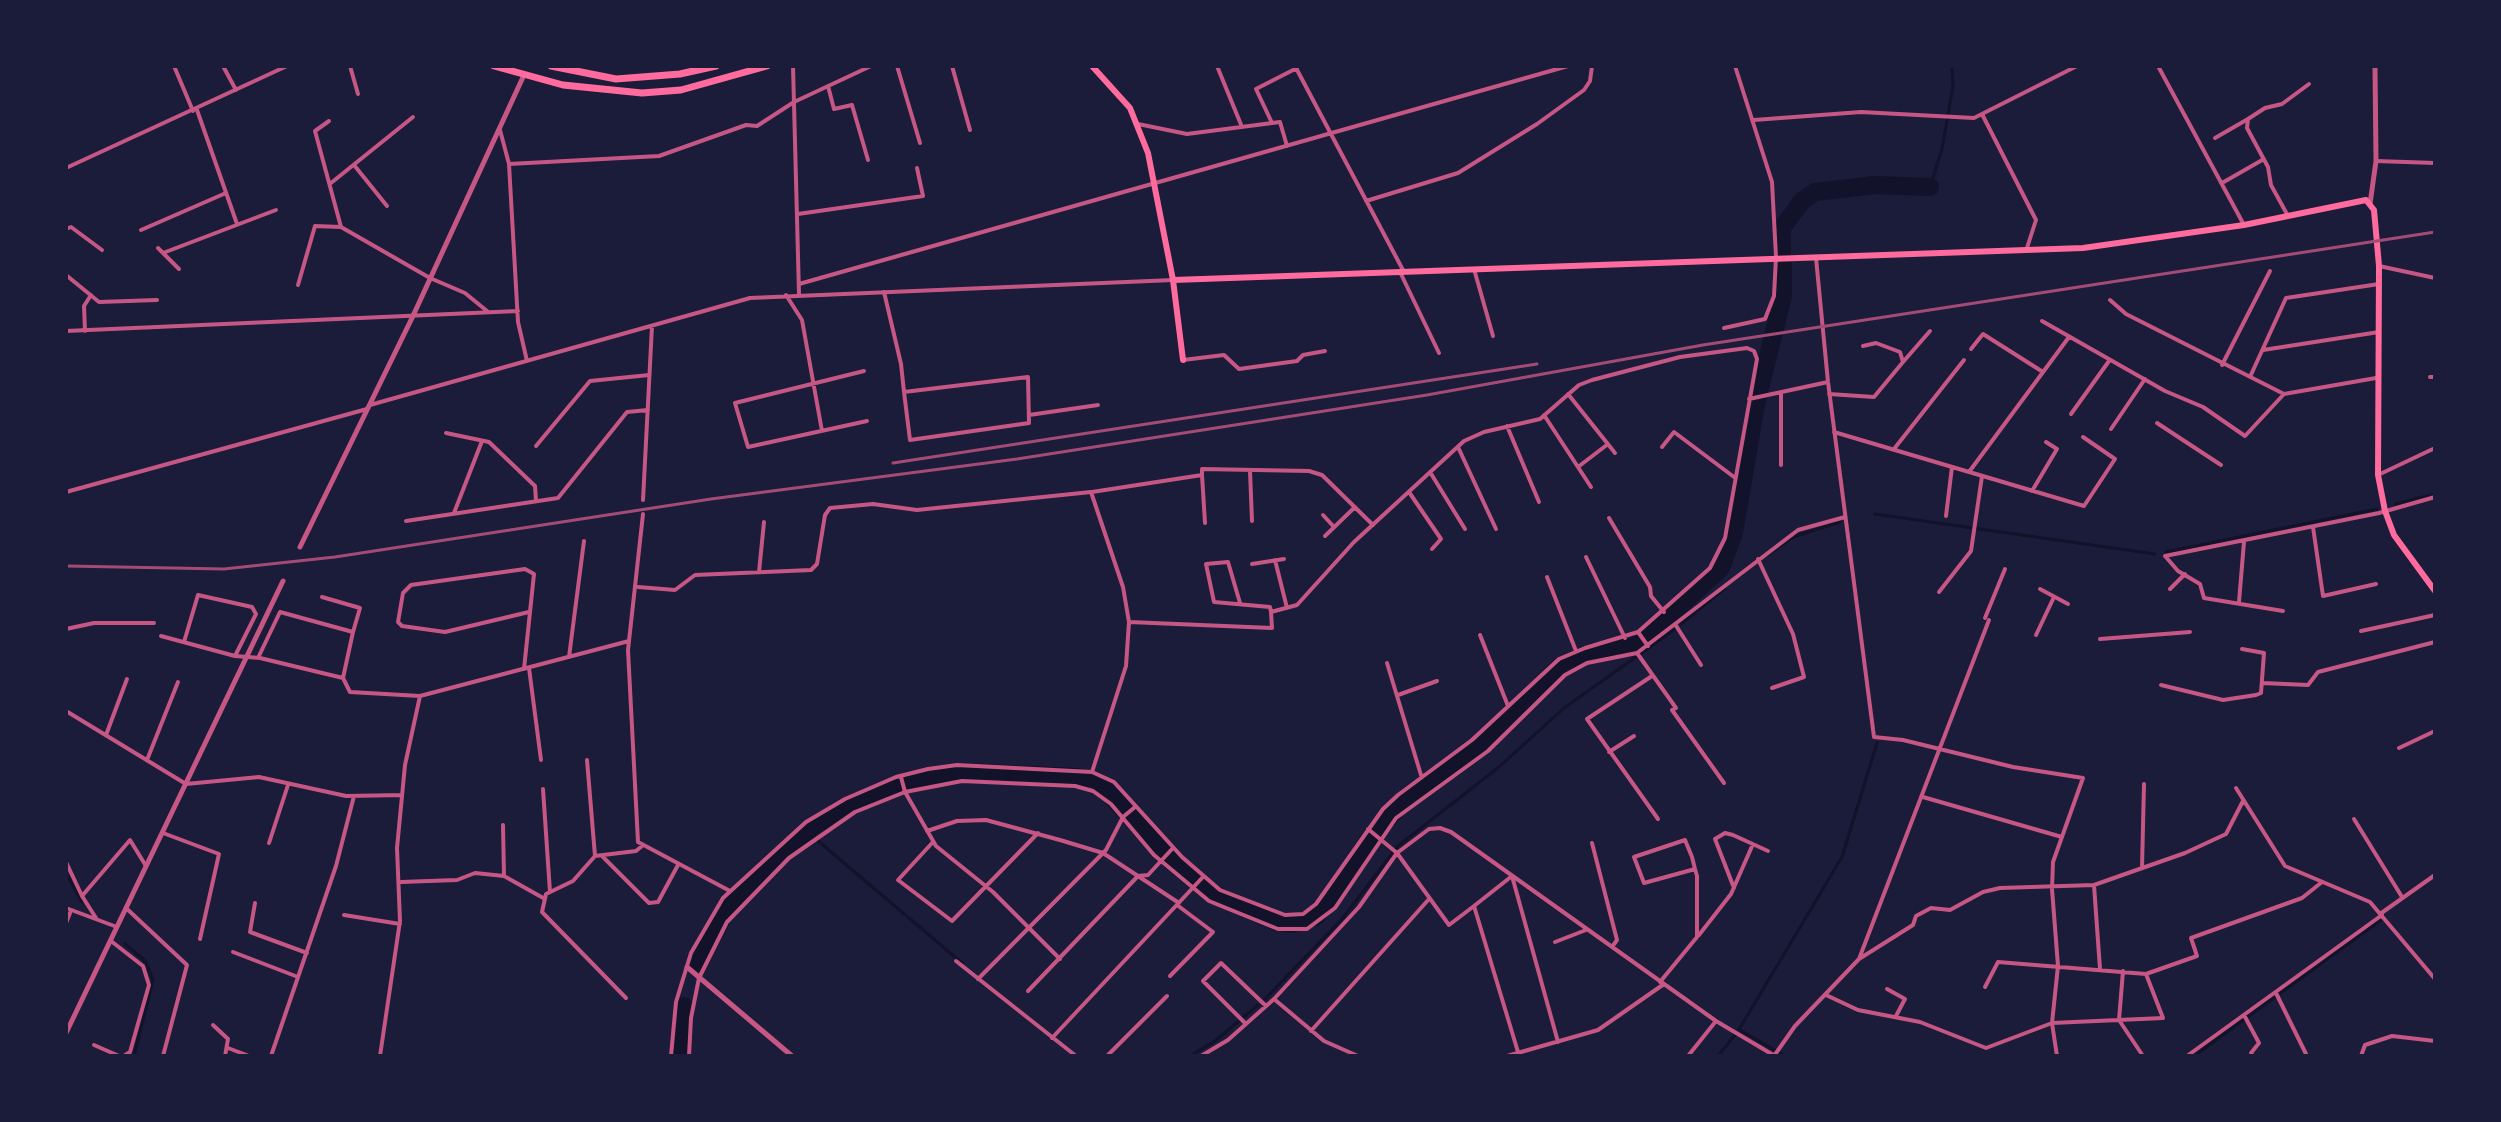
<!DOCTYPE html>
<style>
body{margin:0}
#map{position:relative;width:2501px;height:1122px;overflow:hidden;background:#1b1b3a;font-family:Quicksand,sans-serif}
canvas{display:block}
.frame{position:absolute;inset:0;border:68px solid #1b1b3a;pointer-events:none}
</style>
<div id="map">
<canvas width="2501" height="1122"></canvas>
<div class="frame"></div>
</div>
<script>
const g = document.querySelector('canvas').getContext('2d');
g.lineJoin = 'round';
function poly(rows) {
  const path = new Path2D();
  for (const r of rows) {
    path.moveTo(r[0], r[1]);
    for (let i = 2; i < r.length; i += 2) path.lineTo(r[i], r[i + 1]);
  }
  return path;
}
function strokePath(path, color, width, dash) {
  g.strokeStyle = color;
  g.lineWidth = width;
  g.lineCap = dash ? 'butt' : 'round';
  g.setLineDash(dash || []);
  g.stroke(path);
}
strokePath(poly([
 [1930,187,1942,149,1953,86,1952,66],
 [2395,504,2435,494],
 [1875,514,2155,554],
 [2166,552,2377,509],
 [1768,555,1793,537,1840,522],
 [1681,624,1724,589],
 [812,827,813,831],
 [817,840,962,963],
 [66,873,82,902],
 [125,944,146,962,153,980,134,1056],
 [1265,999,1342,919,1398,846,1499,767,1564,708,1674,630],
 [1740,1030,1785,1056],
 [1190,1056,1215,1041,1258,1005],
 [1718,1056,1738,1031,1842,857,1877,743],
 [2194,1056,2381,920]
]), '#12122b', 3);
strokePath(poly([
 [1782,252,1782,228,1802,201,1815,192,1875,185,1930,187],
 [696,965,728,908,762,871,812,827,844,808,908,781,964,772,1076,777,1100,784,1170,860,1210,893,1277,922,1293,924,1317,916,1368,841,1409,795,1481,745,1560,666,1593,652,1634,647,1721,568,1734,533,1756,404,1783,296,1783,265],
 [680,1056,684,1006]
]), '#12122b', 18);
strokePath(poly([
 [174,66,193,111],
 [223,66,236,90],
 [350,66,358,94],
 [793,66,799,294],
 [897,66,920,143],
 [952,66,970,130],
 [1217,66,1242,127],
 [1295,66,1404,272],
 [2158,66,2244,225],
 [828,86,834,109,852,105,868,160],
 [197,110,237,224],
 [1983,116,2036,220,2026,251],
 [1754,120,1861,112,1974,118,2077,66],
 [329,121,315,131,341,227,430,278,465,293,487,311],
 [1272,123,1256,89,1297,68],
 [1138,124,1187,134,1280,122,1287,146],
 [500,130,509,164,518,322,527,361],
 [2215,138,2248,119],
 [2376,161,2435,163],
 [509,164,659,156,746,125,757,126,794,102,871,66],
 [354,165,387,206],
 [66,168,287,66],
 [331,183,413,117],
 [2222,183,2264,159],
 [1366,201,1458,173,1537,124,1584,90,1590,81,1592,66],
 [798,214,923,196,917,168],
 [2288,216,2271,185,2268,167,2247,128,2248,119,2265,108,2282,104,2309,84],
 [66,229,71,227,102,250],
 [141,230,226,193],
 [158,248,179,269],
 [163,253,276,210],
 [1816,258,1828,382,1874,737,1903,740,2013,767,2083,778,2053,862,2052,889,2058,966,2052,1023,2057,1056],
 [2379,266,2435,278],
 [1474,269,1493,336],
 [1400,272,1439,353],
 [66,275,99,302,157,300],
 [799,284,1568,66],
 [298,285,315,226,341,227],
 [884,292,901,364,904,392,910,440,1029,423,1028,377,904,392],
 [786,295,802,320,822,431],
 [2110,300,2126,314,2284,394,2376,378],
 [2042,321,2165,391,2203,407,2245,436,2284,394],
 [1724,328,1765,319,1774,296,1776,257,1772,182,1735,66],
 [66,331,518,311],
 [85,331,84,306,91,295],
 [66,345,66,372],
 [1971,349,1983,334,2043,372],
 [2263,350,2379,332],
 [1183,360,1224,355,1239,369,1297,361,1303,355,1325,351],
 [1903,362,1930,331],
 [2222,365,2270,271],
 [864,371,735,403,748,447,867,421],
 [2250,377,2286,298,2379,284],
 [2430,377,2435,377],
 [1568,394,1615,453],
 [1829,394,1874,397,1903,362,1900,352,1876,343,1863,346],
 [1749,399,1828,382],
 [370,405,750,298,1173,280],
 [2071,414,2109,361],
 [1029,415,1098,405],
 [1544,415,1591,487],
 [2157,423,2221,465],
 [1507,426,1539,502],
 [2111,429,2145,379],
 [1834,432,2084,506,2115,459,2083,437],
 [446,433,489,442,535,486,536,501],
 [536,446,590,381,649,375],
 [1458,447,1496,529],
 [1662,447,1674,432,1734,477],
 [1894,449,1964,360],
 [1781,465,1781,392],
 [1578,467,1608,444],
 [1250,471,1252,521],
 [1430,472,1465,529],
 [1969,472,2069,337],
 [1202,475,1205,523],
 [2378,475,2435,448],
 [2032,491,2057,449,2046,442],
 [66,492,367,409],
 [1092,492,1202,475,1202,469,1309,471,1322,475,1373,525],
 [1409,492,1441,539,1432,549],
 [643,500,652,326],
 [454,513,482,441],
 [643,514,628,650,638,842,730,891],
 [1323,515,1334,527],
 [1946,516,1952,467],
 [1609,518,1650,587,1651,596,1664,612],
 [406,521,558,498,627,412,648,410],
 [2313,527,2323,596,2376,584],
 [1325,536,1355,507],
 [2165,556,2379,513,2435,497],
 [2165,556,2178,571,2200,584,2204,598,2283,611],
 [1586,557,1625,638],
 [1758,559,1793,634,1804,677,1772,688],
 [1275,560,1287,608],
 [1252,564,1284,559],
 [759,572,764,522],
 [1547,577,1576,651],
 [638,587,675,590,695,575,811,570,817,564,825,515,830,508,873,504,917,510,1091,492,1123,587,1129,622,1126,666,1092,772],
 [2040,589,2068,604],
 [2170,589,2185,574],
 [1939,592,1971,551,1982,476],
 [322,597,360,608,353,632],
 [2239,602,2244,542],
 [1240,603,1228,562,1206,564,1214,602,1270,607,1271,612],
 [1985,618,2005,569],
 [1675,624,1701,665],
 [66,629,94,623,154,623],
 [2361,631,2435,615],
 [1638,632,1648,646],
 [1480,635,1508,706],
 [2036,635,2054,597],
 [161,636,235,656,260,658,343,678],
 [2100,639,2190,632],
 [184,642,198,595,252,607,256,614,235,656],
 [1637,653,1676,708,1672,710,1724,783],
 [569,657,584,541],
 [258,658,280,612,353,632,343,678,350,692,420,696,629,641],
 [1387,663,1421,775],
 [529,668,541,760],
 [524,669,534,574,525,569,411,585,403,593,398,622,402,626,445,632,529,612],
 [1652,676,1587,719,1658,819],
 [2262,683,2308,685,2318,672,2435,642],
 [2161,685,2223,700,2256,695,2261,693,2264,653,2242,649],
 [1398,695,1437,681],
 [66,711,186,784,259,777,346,796,402,795],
 [106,735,127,679],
 [2399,748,2435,731],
 [1609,752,1634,736],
 [147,760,178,682],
 [587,760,595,856],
 [901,777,905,792,936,846,993,892,1060,959],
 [2236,788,2285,866,2370,902,2435,979],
 [543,789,550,892],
 [1923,797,2062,837],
 [2354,819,2402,897],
 [503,825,504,876],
 [1368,829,1397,853,1449,925,1474,906],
 [927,831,957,821,986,820,1060,840,1103,853,1179,903],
 [163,833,219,854,200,939],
 [933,842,898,880,952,921,1038,833],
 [269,843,288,785],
 [1592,843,1617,940,1612,947],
 [603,857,649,903,658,902,678,865],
 [66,862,82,896],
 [2142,868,2144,784],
 [401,882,457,880,475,873,504,876,545,899],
 [2094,885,2100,969],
 [1734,888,1715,839,1725,833,1733,835,1768,851],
 [255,903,250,932,307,953],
 [66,908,117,927],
 [126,908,187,965,163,1056],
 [2380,914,2435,875],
 [344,915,400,924],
 [96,918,82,896,130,840,146,866],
 [66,923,70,913],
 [1699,935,1731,894,1753,844],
 [111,941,143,966,149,985,130,1052,124,1056],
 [1555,942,1586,930],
 [233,952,298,977],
 [1859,959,1913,925,1916,916,1931,908,1950,910,1983,892,2000,888,2094,885,2185,853,2226,834,2243,801],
 [956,961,1076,1056],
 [2123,971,2119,1020,2143,1056],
 [1170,976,1213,932,1177,905],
 [978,979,1106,850,1123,817,1135,807],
 [1660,982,1697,937,1697,876,1695,869,1692,857,1685,840,1634,857,1644,883,1695,869],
 [1985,987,1998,962,2146,974,2197,956,2191,938,2302,898,2322,882],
 [1887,989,1905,999,1896,1016],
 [1028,991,1138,876,1148,875,1173,848],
 [2276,993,2307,1056],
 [1826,995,1858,1010,1920,1022,1986,1048,2052,1023,2163,1018,2146,974],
 [626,998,542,912,546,894,573,881,595,856,636,851,642,846],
 [1274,999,1324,1041,1358,1056],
 [2244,1015,2259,1043,2251,1053,2253,1056],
 [1246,1024,1203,981,1221,963,1266,1006],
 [213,1025,228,1039,225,1056],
 [1311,1031,1429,899],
 [1052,1038,1202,878],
 [94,1045,119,1056],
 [228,1048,249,1056],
 [1518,1052,1474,906,1512,876,1558,1042],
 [271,1056,336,866,354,796],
 [380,1056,400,921,397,848,405,765,420,696],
 [671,1056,676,1002,691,953,723,898,806,822,845,799,896,777,928,769,957,765,1092,772,1114,782,1182,857,1220,890,1285,915,1303,914,1316,904,1383,809,1398,795,1472,740,1559,659,1585,648,1638,632,1710,568,1725,538,1757,359,1754,351,1747,348,1680,357,1592,380,1579,385,1540,419,1484,432,1464,441,1354,542,1297,605,1271,612,1272,628,1129,622],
 [689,1056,691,1018,699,978,727,922,789,858,855,812,905,792,962,781,1075,786,1093,791,1111,804,1154,855,1209,901,1278,929,1307,929,1335,908,1396,818,1488,751,1565,675,1587,663,1637,653,1798,530,1845,517],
 [1107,1056,1167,996],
 [1201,1056,1228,1040,1274,999,1359,907,1397,853,1429,829,1440,828,1451,832,1716,1021,1775,1056],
 [1507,1056,1598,1030,1664,984],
 [1688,1056,1716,1021],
 [1774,1056,1795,1026,1859,959,1989,620],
 [2187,1056,2382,915],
 [2361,1056,2365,1045,2392,1036,2435,1041]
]), '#c65784', 4);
strokePath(poly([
 [2370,204,2376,161,2375,66],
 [300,547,412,318,524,75],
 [687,967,792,1056],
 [66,1033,283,581]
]), '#c65784', 5);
strokePath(poly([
 [1092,66,1130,108,1148,153,1173,280,1183,360],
 [1173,280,2083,248,2244,225,2366,200,2374,210,2379,266,2378,475,2385,511,2394,535,2435,591]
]), '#ff6b9d', 6);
strokePath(poly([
 [494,66,563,85,642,93,681,90,767,66],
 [551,66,616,79,680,74,716,66]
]), '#ff6b9d', 7);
strokePath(poly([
 [893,463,1537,364],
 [66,566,224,569,335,557,711,499,1017,459,1427,395,1703,345,2435,232]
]), '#a44b75', 3);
</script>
